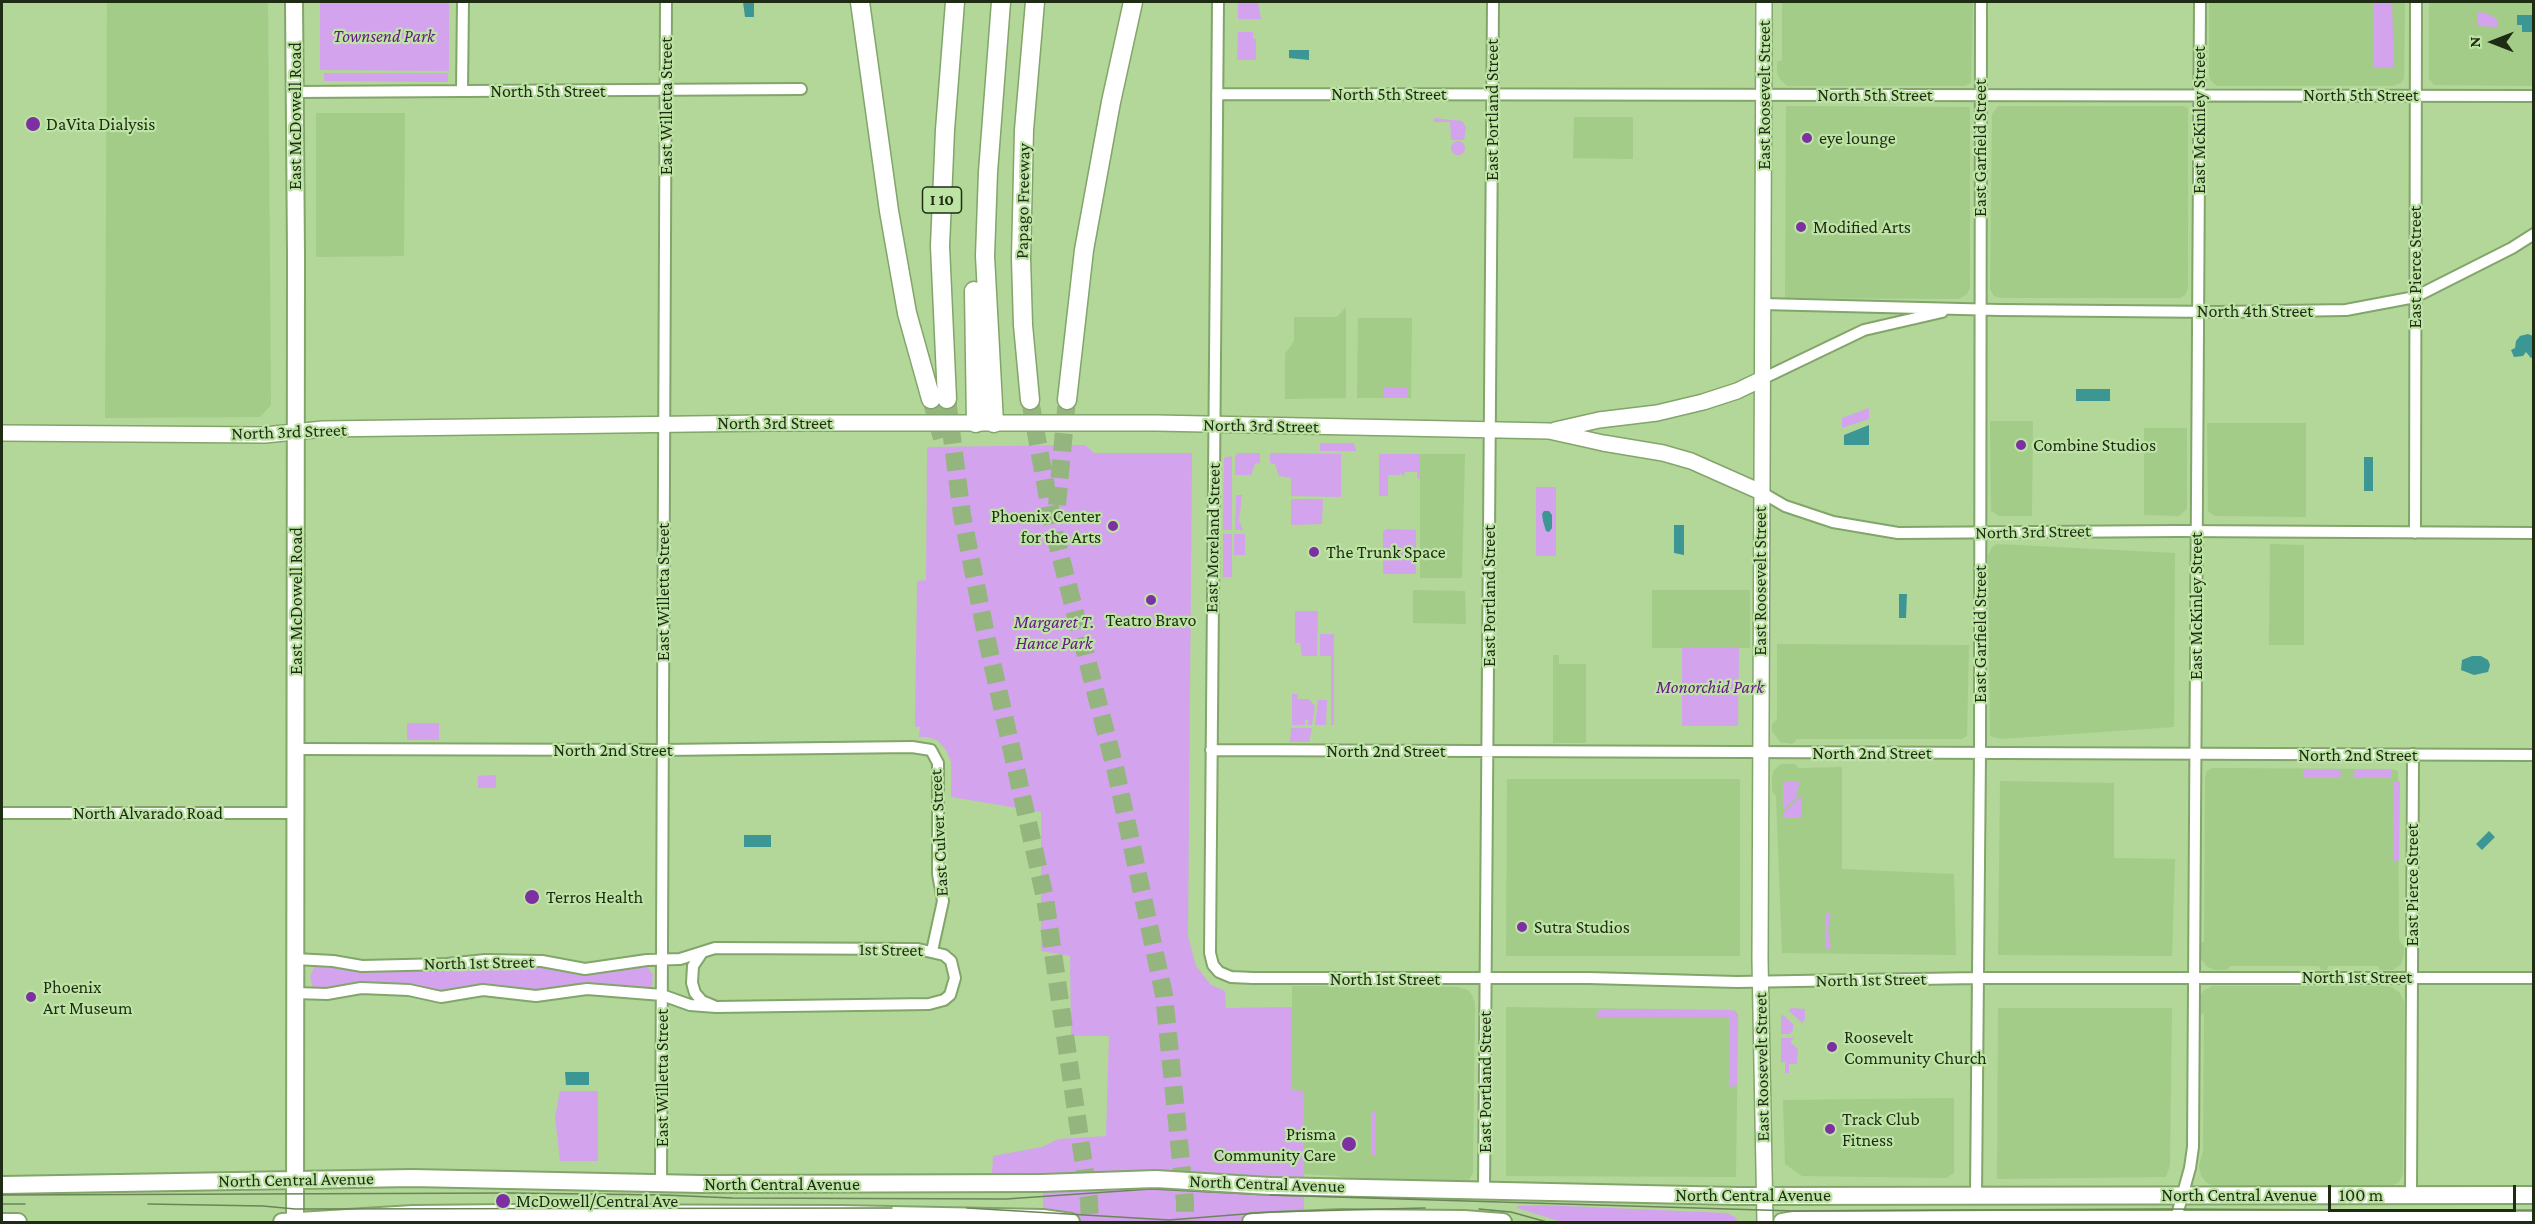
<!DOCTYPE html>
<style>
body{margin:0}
#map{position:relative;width:2535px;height:1224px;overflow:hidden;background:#b2d798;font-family:"Crimson Pro",serif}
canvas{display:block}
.frame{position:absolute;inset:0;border:3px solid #1e2c14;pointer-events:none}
.north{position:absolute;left:2463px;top:12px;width:60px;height:60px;-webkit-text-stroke:4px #bee4a5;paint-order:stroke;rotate:270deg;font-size:16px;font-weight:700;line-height:24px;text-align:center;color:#1e2c14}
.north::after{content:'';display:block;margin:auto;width:21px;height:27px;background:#1e2c14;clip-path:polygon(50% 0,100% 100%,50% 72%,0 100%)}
.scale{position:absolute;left:2328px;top:1185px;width:188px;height:27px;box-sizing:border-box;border:3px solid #1e2c14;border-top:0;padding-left:8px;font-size:18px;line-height:21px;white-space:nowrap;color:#1e2c14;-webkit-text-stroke:4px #bee4a5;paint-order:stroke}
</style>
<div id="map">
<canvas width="2535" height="1224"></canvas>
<div class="frame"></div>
<div class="north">N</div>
<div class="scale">100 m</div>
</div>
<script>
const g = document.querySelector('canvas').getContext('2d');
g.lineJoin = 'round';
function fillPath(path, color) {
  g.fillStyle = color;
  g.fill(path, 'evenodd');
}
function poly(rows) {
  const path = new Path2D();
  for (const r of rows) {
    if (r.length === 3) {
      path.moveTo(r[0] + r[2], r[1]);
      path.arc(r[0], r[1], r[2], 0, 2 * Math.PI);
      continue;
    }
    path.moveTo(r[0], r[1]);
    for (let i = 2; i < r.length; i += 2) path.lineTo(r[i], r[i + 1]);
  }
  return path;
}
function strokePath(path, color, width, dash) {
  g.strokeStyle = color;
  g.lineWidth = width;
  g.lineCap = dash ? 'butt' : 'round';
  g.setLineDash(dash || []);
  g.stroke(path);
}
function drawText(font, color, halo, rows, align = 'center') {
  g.font = font + ' "Crimson Pro",serif';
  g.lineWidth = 4.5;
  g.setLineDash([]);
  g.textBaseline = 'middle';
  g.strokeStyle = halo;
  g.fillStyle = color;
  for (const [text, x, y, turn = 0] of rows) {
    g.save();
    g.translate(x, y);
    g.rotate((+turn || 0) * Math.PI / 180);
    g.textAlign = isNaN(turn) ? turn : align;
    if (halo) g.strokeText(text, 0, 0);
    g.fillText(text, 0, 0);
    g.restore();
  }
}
fillPath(poly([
 [107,2,268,2,271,405,260,417,105,418],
 [1782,2,1973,2,1971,83,1964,86,1787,86,1780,79,1777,73,1777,62,1782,60],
 [2209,2,2405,2,2404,78,2401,83,2393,86,2217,86,2211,81,2209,75],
 [2429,2,2533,2,2533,86,2434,85,2429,79],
 [1786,106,1970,107,1970,288,1967,294,1959,299,1785,298],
 [1998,106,2182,106,2188,108,2188,289,2185,295,2179,298,2000,298,1994,296,1990,289,1992,114],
 [316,113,405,113,404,256,316,257],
 [1574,117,1633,117,1633,159,1573,158],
 [1346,307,1346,398,1285,399,1285,354,1294,341,1294,317,1337,317],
 [1358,318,1412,318,1411,398,1357,398],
 [1990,421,2033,421,2032,516,1999,516,1991,511],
 [2207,423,2306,423,2306,517,2215,516,2208,511],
 [2144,428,2187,428,2187,509,2179,516,2144,515],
 [1420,454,1465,454,1462,578,1420,578],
 [1997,544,2175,553,2174,727,2001,739,1990,736,1988,556,1992,547],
 [2270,544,2304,545,2304,645,2269,645],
 [1413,590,1465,591,1466,624,1413,623],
 [1652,590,1750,590,1750,648,1652,648],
 [1777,644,1969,645,1967,736,1962,739,1797,739,1792,744,1780,742,1772,731,1772,724,1777,719],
 [1553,655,1559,655,1559,664,1586,664,1586,743,1553,743],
 [1781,764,1795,764,1799,768,1842,767,1842,869,1954,874,1956,955,1782,953,1776,796,1772,792,1772,777,1774,770],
 [2212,768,2391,769,2398,771,2399,940,2404,947,2404,955,2401,964,2393,970,2380,970,2378,966,2328,966,2327,970,2321,970,2319,966,2230,966,2227,970,2214,970,2206,966,2200,957,2199,943,2204,942,2205,779,2206,772],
 [1507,779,1740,779,1740,956,1506,956],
 [2000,781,2114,783,2114,858,2175,859,2172,956,1998,955],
 [1292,986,1458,987,1468,990,1472,995,1475,1003,1473,1173,1469,1180,1367,1181,1337,1176,1304,1174,1304,1091,1292,1091],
 [2212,986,2385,986,2392,987,2400,993,2404,1002,2403,1174,2399,1182,2390,1187,2217,1187,2207,1183,2201,1176,2199,1166,2203,1151,2204,1014,2199,1013,2199,999,2203,991],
 [1506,1007,1734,1010,1738,1014,1736,1177,1506,1176],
 [1998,1008,2172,1008,2170,1165,2166,1177,1997,1179],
 [1954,1098,1954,1173,1946,1178,1802,1176,1785,1164,1783,1100]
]), '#a3cc88');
fillPath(poly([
 [320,2,449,2,449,71,320,70],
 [1238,2,1258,2,1261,19,1238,19],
 [2373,2,2392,2,2394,68,2373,68],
 [2477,12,2486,13,2494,17,2498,21,2498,27,2477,26],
 [1238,32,1253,32,1253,38,1256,39,1256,60,1237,60],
 [324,73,448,73,448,82,324,81],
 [1434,118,1462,121,1466,127,1464,140,1451,140,1450,122,1434,122],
 [1458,148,7],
 [1383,388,1408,388,1408,398,1383,398],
 [1869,408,1869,419,1842,428,1842,418],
 [1320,443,1354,443,1356,451,1320,451],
 [1085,445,1094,453,1192,453,1188,936,1196,966,1211,985,1225,991,1226,1008,1292,1007,1292,1090,1304,1091,1304,1222,1043,1222,1043,1173,992,1174,993,1156,1042,1147,1058,1139,1106,1136,1109,1036,1071,1036,1070,956,1041,951,1041,812,951,797,951,762,946,750,937,740,927,737,919,737,920,727,915,727,917,581,926,580,927,447],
 [1238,453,1260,453,1260,463,1255,464,1251,475,1235,475,1235,456],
 [1270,453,1341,454,1341,497,1291,496,1291,478,1279,476,1275,464,1270,463],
 [1379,454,1420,454,1420,479,1417,478,1417,472,1405,472,1404,476,1400,473,1399,475,1388,475,1388,496,1379,496],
 [1232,456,1232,530,1223,530,1224,458],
 [1536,487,1556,487,1556,556,1536,556],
 [1236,495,1242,495,1239,521,1243,530,1235,530],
 [1291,499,1323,499,1322,524,1291,525],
 [1387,529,1416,530,1416,574,1383,574,1383,531],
 [1223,534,1232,534,1232,577,1223,577],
 [1234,534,1245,534,1245,555,1234,555],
 [1295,611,1318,611,1317,656,1302,656,1300,643,1295,643],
 [1320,634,1334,634,1334,725,1331,725,1331,656,1320,656],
 [1682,648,1739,648,1738,726,1682,726],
 [1292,694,1297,694,1298,699,1309,699,1315,706,1312,725,1308,725,1308,720,1305,720,1305,725,1292,725],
 [1318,700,1327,700,1326,725,1315,725],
 [407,723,439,723,439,740,407,740],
 [1291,728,1312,728,1309,742,1290,742],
 [2303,769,2340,769,2341,778,2303,778],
 [2355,769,2391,769,2391,778,2353,778],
 [496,775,496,788,478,788,478,776],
 [1783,781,1798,781,1800,783,1796,793,1798,796,1783,810],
 [2394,781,2400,781,2399,859,2397,862,2393,862],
 [1801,796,1801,818,1783,818,1783,813],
 [1825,913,1831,913,1828,929,1831,947,1827,949,1825,949],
 [323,964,352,971,398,971,457,970,477,965,543,965,582,972,647,967,653,974,652,986,650,990,529,993,494,986,476,986,446,993,320,992,313,988,310,976,315,966],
 [1791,1008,1805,1009,1805,1019,1802,1023,1789,1011],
 [1599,1010,1733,1010,1737,1015,1737,1085,1729,1088,1729,1017,1596,1017],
 [1783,1015,1793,1024,1793,1030,1790,1034,1781,1034,1781,1016],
 [1781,1038,1794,1038,1790,1042,1798,1049,1797,1064,1789,1064,1789,1073,1785,1073,1785,1062,1781,1062],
 [560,1091,598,1091,598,1161,560,1161,555,1117],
 [1371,1112,1376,1112,1375,1155,1371,1155],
 [1543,1205,1727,1213,1735,1217,1739,1222,1562,1222,1517,1208,1517,1206]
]), '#d3a3ed');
fillPath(poly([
 [743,2,754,2,754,17,745,17],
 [2517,15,2533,15,2533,32,2522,32,2522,25,2517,25],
 [1289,50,1309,50,1309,60,1289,58],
 [2528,334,2533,336,2533,357,2531,358,2526,352,2523,356,2514,357,2511,350,2515,348,2516,341,2520,336],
 [2076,389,2110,389,2110,401,2076,401],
 [1869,425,1869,445,1844,445,1844,435],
 [2364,457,2373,457,2373,491,2364,491],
 [1544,511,1549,511,1552,515,1552,528,1549,532,1546,531,1543,521,1542,514],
 [1674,525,1684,525,1684,555,1674,553],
 [1899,594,1907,594,1906,618,1899,618],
 [2481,656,2488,660,2490,665,2488,672,2474,675,2461,670,2462,660,2472,656],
 [2489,831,2495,837,2482,850,2476,844],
 [744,835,771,835,771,847,744,847],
 [565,1072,589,1072,589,1085,566,1085]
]), '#3c9794');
strokePath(poly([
 [931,399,942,438],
 [947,399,962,515,987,640,1045,898,1089,1200,1090,1222],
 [1030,400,1054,531,1116,772,1164,995,1185,1201,1185,1222],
 [1057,505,1067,400]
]), '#94b57e', 18, [18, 9]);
const street = poly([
 [1218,2,1210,953,1213,965,1219,972,1231,977,1253,978,1589,978,1737,982,1977,978,2534,978],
 [462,91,463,2],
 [295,92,801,89],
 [1217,94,2534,96],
 [1763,304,2000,310,2219,312,2346,310,2415,297,2512,248,2534,234],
 [1762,379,1864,330,1942,312],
 [1761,492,1785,506,1833,522,1898,533,2177,531,2534,533],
 [2415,533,2416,2],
 [295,749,662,750,912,747,931,750,938,763,938,874,943,901,932,951],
 [1211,750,2534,755],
 [2,813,295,813],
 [701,954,693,966,692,983,695,993,702,1001,714,1006],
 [295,959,333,961,362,966,447,964,485,960,542,961,585,969,647,960,680,959,715,948,918,949,944,955,951,961,955,978,950,995,944,1000,929,1004,716,1007,690,1005,662,995,587,989,536,996,483,990,441,997,409,990,361,988,327,994,295,993],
 [661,1182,666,2],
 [1484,1191,1493,2],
 [1976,1195,1980,753,1981,2],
 [2411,1195,2413,754],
 [2175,1222,2190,1168,2193,1147,2200,2]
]);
const secondary = poly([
 [1764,2,1760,959,1765,1222],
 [1555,430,1599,420,1657,413,1703,402,1737,391,1762,379],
 [2,433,265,435,323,429,765,423,1156,423,1549,431,1603,443,1663,453,1691,461,1761,492]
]);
const primary = poly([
 [294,2,296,255,295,1222],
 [2,1185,412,1178,702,1184,1042,1183],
 [1270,1186,1738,1196,2534,1195],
 [2,1222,18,1222],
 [282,1222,413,1214,510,1213,840,1214,1043,1218,1071,1222],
 [1251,1222,1341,1218,1464,1219,1503,1222],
 [1782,1222,1794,1220,2004,1219,2534,1219]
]);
const highway = poly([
 [860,2,889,211,907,313,931,399],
 [974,291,976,423],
 [947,399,940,246,945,130,955,2],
 [1030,400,1023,325,1021,259,1024,130,1035,2],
 [1067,400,1084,250,1111,102,1133,2],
 [994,423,985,256,988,172,1001,2]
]);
strokePath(street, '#82a569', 14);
strokePath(secondary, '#82a569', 18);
strokePath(primary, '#82a569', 20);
strokePath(highway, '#82a569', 21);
strokePath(street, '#fff', 10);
strokePath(secondary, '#fff', 15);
strokePath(primary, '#fff', 16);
strokePath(highway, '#fff', 18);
strokePath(poly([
 [2,1195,511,1193,665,1195,732,1198,1006,1199,1151,1189,1270,1195,1794,1211,2165,1209,2534,1211],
 [2,1204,25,1204],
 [148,1204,263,1206,295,1209,892,1208],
 [967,1208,1169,1220,1270,1212,1425,1208],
 [1479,1209,1511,1212,1547,1222]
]), '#6b8559', 1.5);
const primaryBridge = poly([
 [1042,1183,1156,1179,1270,1186]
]);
strokePath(primaryBridge, '#82a569', 20, []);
strokePath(primaryBridge, '#fff', 16);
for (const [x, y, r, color] of [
 [33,124,8,"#7d30a1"],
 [1807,138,6,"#7d30a1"],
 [1801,227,6,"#7d30a1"],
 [2021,445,6,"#7d30a1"],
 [1113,526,6,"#7d30a1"],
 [1314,552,6,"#7d30a1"],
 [1151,600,6,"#7d30a1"],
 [532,897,8,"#7d30a1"],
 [1522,927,6,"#7d30a1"],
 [31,997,6,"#7d30a1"],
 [1832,1047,6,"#7d30a1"],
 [1830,1129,6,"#7d30a1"],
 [1349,1144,8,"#7d30a1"],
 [503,1201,8,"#7d30a1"]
]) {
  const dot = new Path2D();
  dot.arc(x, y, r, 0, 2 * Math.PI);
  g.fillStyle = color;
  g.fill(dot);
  strokePath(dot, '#bee4a5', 2);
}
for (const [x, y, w] of [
 [942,200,39]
]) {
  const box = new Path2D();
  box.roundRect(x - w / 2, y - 13, w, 26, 4.5);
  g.fillStyle = '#bee4a5';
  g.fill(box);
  strokePath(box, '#1e2c14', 1.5);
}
drawText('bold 16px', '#1e2c14', null, [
 ["I 10",942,200]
]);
drawText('italic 18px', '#661986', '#bee4a5', [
 ["Townsend Park",384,36],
 ["Margaret T.",1054,622],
 ["Hance Park",1054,643],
 ["Monorchid Park",1710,687]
]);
drawText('18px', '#1e2c14', '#bee4a5', [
 ["North 5th Street",548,91],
 ["North 5th Street",1389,94],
 ["East Roosevelt Street",1764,95,-90],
 ["North 5th Street",1875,95],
 ["North 5th Street",2361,95],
 ["East Willetta Street",666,106,-90],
 ["East Portland Street",1492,110,-90],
 ["East McDowell Road",295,116,-90],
 ["East McKinley Street",2199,120,-90],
 ["East Garfield Street",1980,148,-90],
 ["Papago Freeway",1023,201,-89],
 ["East Pierce Street",2415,267,-90],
 ["North 4th Street",2255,311],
 ["North 3rd Street",775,423],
 ["North 3rd Street",1261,426,1],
 ["North 3rd Street",289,432,-2],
 ["North 3rd Street",2033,532,-1],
 ["East Moreland Street",1213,538,-89],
 ["East Roosevelt Street",1760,581,-90],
 ["East Willetta Street",663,592,-90],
 ["East Portland Street",1489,596,-90],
 ["East McDowell Road",296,601,-90],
 ["East McKinley Street",2196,606,-90],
 ["East Garfield Street",1980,634,-90],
 ["North 2nd Street",613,750],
 ["North 2nd Street",1386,751],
 ["North 2nd Street",1872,753],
 ["North 2nd Street",2358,755],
 ["North Alvarado Road",148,813],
 ["East Culver Street",939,833,-93],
 ["East Pierce Street",2412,885,-90],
 ["1st Street",891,950,1],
 ["North 1st Street",479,963,-1],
 ["North 1st Street",2357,977],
 ["North 1st Street",1385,979],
 ["North 1st Street",1871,980,-1],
 ["East Roosevelt Street",1762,1067,-91],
 ["East Willetta Street",662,1078,-90],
 ["East Portland Street",1485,1082,-90],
 ["North Central Avenue",296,1180,-1],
 ["North Central Avenue",782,1184],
 ["North Central Avenue",1267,1184,2],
 ["North Central Avenue",1753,1195],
 ["North Central Avenue",2239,1195]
]);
drawText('18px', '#1e2c14', '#bee4a5', [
 ["DaVita Dialysis",46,124],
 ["eye lounge",1819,138],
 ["Modified Arts",1813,227],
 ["Combine Studios",2033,445],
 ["Phoenix Center",1101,516,"right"],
 ["for the Arts",1101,537,"right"],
 ["The Trunk Space",1326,552],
 ["Teatro Bravo",1151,620,"center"],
 ["Terros Health",546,897],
 ["Sutra Studios",1534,927],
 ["Phoenix",43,987],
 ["Art Museum",43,1008],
 ["Roosevelt",1844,1037],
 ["Community Church",1844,1058],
 ["Track Club",1842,1119],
 ["Fitness",1842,1140],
 ["Prisma",1336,1134,"right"],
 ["Community Care",1336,1155,"right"],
 ["McDowell/Central Ave",516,1201]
], 'left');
</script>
